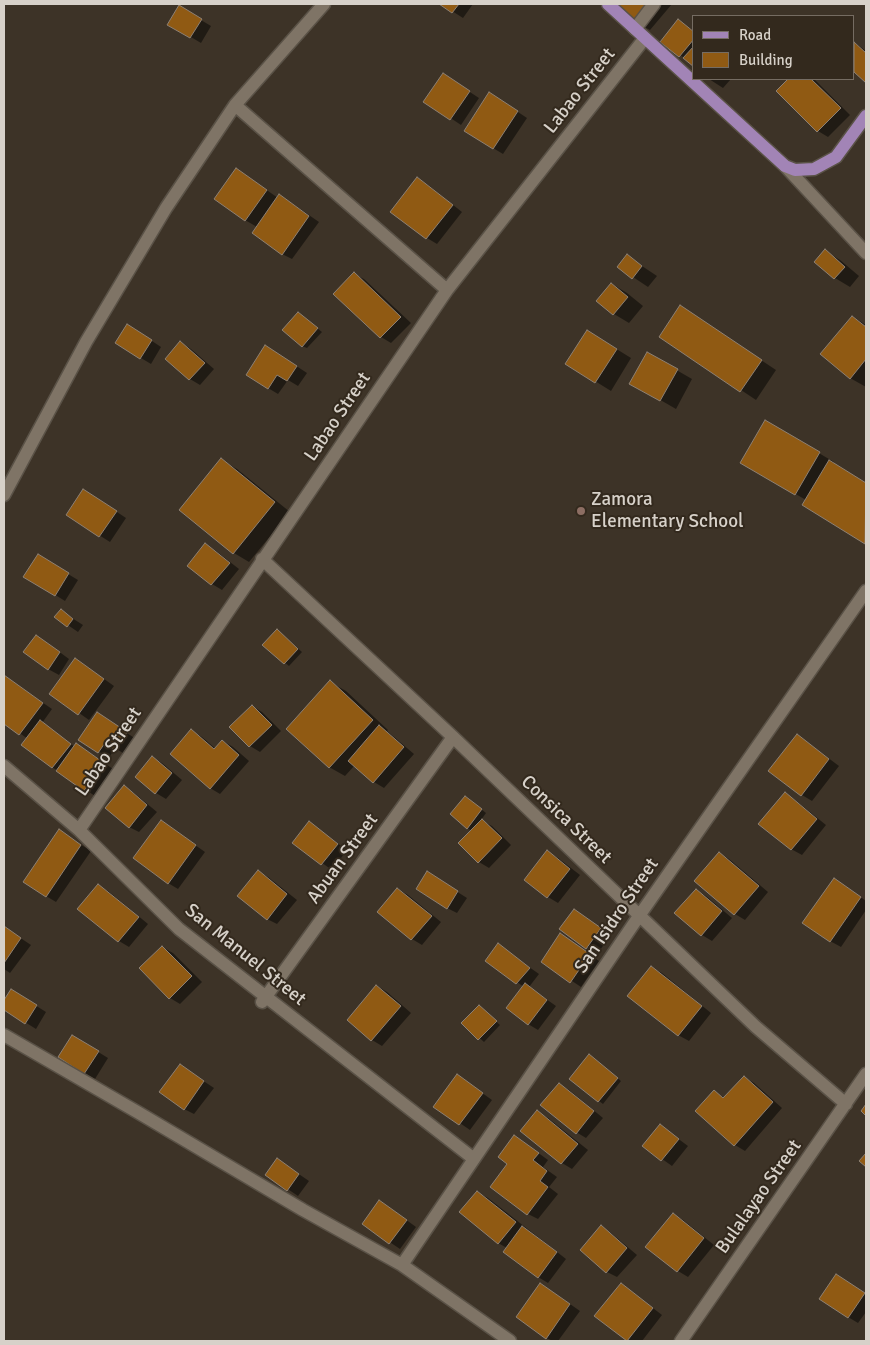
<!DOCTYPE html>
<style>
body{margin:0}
#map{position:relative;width:870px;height:1345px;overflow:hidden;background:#3d3327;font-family:Signika,sans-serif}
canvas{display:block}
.frame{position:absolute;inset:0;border:5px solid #d7d1c9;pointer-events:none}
.legend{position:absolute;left:692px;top:15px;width:162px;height:65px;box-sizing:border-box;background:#33291d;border:1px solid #756c62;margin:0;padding:6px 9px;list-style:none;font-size:15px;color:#d7d1c9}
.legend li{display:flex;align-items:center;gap:10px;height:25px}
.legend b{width:25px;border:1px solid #756c62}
</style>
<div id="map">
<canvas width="870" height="1345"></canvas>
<div class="frame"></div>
<ul class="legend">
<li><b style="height:6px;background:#a284b6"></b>Road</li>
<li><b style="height:14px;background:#905a13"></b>Building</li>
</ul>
</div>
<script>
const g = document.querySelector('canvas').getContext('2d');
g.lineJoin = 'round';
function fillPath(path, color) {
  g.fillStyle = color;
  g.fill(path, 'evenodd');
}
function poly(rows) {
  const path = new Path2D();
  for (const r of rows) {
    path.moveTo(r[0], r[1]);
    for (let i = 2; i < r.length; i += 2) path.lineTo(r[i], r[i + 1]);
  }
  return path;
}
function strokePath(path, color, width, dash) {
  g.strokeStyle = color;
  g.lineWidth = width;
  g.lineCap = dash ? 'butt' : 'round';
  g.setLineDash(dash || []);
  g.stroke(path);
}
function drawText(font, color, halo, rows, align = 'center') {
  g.font = font + ' Signika,sans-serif';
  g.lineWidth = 4;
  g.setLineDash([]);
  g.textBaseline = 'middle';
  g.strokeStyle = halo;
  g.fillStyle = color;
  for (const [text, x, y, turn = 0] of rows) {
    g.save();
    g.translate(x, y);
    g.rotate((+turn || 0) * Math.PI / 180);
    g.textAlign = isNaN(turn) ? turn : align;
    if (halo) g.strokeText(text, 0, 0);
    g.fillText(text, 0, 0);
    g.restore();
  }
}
fillPath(poly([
 [441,4,473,4,463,18],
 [616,4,672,4,650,30,635,22],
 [179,7,211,26,201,43,169,24],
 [678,21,694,31,694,65,661,41],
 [854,42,866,51,866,81,854,70],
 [709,79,731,79,723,88],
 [790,79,814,79,850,115,828,137,818,131,778,91],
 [453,81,479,98,461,125,425,101],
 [500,100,527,118,503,154,493,148],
 [237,169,278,198,280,196,290,202,319,222,292,259,282,254,257,227,245,220],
 [418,179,428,185,462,212,437,244,427,238],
 [825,251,840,260,859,276,850,287,835,278],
 [627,256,657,276,648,287,618,267],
 [354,274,364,279,411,323,391,343,381,337,335,294],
 [612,284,627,293,643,306,629,323,614,314],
 [681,307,776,370,756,400,660,336],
 [298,313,322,332,307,348,302,346],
 [853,317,866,325,866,387,850,378],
 [137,331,161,347,151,364,141,358],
 [602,340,631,358,611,391,566,363],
 [181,343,191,349,214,369,200,385,190,379,167,358],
 [275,352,307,373,298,386,288,380,278,394,268,388],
 [647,353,692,379,676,409,631,383],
 [766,422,834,462,833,464,866,484,866,543,804,505,806,500,742,463],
 [221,460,237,469,290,512,249,562,234,553],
 [93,496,126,518,110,542,67,515],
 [206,545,216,551,239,569,222,590,212,584,189,566],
 [38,556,78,580,65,601,25,576],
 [61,611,83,625,78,632,56,617],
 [277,630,302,652,289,666,264,645],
 [46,642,69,659,59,675,48,669],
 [76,659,114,686,89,720,51,693],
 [4,676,52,709,42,723,75,747,87,751,113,769,95,796,52,767,28,739,4,722],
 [330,682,346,691,388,730,387,731,414,754,384,788,374,782,355,765,345,776,329,767],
 [252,706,262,712,281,731,260,752,250,746],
 [107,720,136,739,126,755,115,748,109,758,80,740],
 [192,731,202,737,216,749,223,741,233,747,249,761,220,794,210,788],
 [797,736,807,742,839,766,812,801,802,795],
 [152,757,162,763,182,780,166,799,156,793],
 [124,787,134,793,157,812,139,832,129,827],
 [785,794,795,800,826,825,802,855,791,849],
 [466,797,486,813,481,820,492,826,511,845,489,868,479,862,460,843,472,831,467,828],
 [161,821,205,852,178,889,168,883],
 [309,823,347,850,332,870,294,843],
 [69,837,91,851,56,902,46,896],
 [548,852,558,858,580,875,558,903,548,897],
 [719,853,729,859,768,892,745,920,735,914],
 [258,871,268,877,297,900,277,924,267,919],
 [437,879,467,898,457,913,447,908],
 [844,885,866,901,866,910,841,947,830,941],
 [98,886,108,891,148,924,129,947,119,941],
 [398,889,408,895,441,922,422,945,412,939,379,911],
 [696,890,706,896,732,918,712,941,702,935],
 [574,910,611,935,597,954,561,929],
 [4,927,31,945,10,973,4,969],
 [571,941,599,961,581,987,542,961],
 [498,945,539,974,529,987,556,1006,538,1030,528,1024,524,987,486,960],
 [162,947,173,953,202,982,180,1004,170,998],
 [652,968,662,973,711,1013,689,1041,678,1035],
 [377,986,387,992,411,1013,382,1046,372,1040,348,1020],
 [11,990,46,1012,36,1029,4,1009,4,1002],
 [479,1006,500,1025,484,1042,463,1023],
 [82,1042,108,1058,95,1079,59,1057],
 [594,1059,621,1081,603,1104,599,1101],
 [190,1072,214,1088,194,1114,184,1109],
 [457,1075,492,1100,470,1130,435,1106],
 [744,1077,754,1083,782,1108,745,1151,735,1145,714,1092,725,1098],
 [559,1084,569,1090,603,1118,586,1138,576,1132],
 [538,1112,548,1118,588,1150,572,1169,562,1163,522,1131],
 [661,1126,688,1146,672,1166,644,1146],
 [515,1136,548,1160,543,1167,557,1177,549,1187,558,1194,538,1219,528,1214,509,1163],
 [287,1166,309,1181,298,1196,267,1175],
 [477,1192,488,1198,566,1259,548,1283,538,1277,507,1248,498,1243],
 [390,1208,416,1227,400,1249,363,1224],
 [673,1214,683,1220,714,1245,688,1277,678,1271],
 [601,1227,611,1233,637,1255,617,1277,607,1272],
 [846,1281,866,1295,866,1312,858,1323,848,1317],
 [621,1285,631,1291,662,1315,642,1341,629,1341,596,1316],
 [550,1290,580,1311,558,1341,553,1341,546,1338]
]), '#0007');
const building = poly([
 [439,4,459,4,452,13,439,4],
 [615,4,649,4,634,23,615,4],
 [179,5,202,19,190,38,167,25,179,5],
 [678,19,694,32,694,39,679,57,660,42,678,19],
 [854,42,866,53,866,83,854,72,854,42],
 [694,46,694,67,683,58,694,46],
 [443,73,470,91,450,120,423,102,443,73],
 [788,79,811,79,841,108,817,132,776,91,788,79],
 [489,92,518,111,493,149,464,131,489,92],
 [236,168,267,190,245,221,214,199,236,168],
 [417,177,453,205,426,239,390,212,417,177],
 [279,194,309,216,282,255,252,233,279,194],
 [825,249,845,267,834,279,814,262,825,249],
 [627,254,642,266,632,279,617,267,627,254],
 [354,272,401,317,380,338,333,294,354,272],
 [611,283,628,297,613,315,596,301,611,283],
 [680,305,762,360,740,392,659,337,680,305],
 [298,312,318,328,302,347,282,330,298,312],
 [852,316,866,327,866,359,850,379,820,354,852,316],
 [127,324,152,340,140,359,115,343,127,324],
 [587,330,617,349,595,383,565,364,587,330],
 [180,341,205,363,189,380,165,359,180,341],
 [265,345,297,366,287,381,277,375,268,389,246,375,265,345],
 [647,352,678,369,660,401,629,384,647,352],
 [765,420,820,452,795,495,740,463,765,420],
 [221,458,275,502,233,554,179,510,221,458],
 [829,460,866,483,865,544,802,505,829,460],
 [83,489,117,511,99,537,66,515,83,489],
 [205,543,230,563,211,585,187,566,205,543],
 [38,554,69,573,55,596,23,577,38,554],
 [61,609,73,619,67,627,54,617,61,609],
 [277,629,298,649,284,664,262,645,277,629],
 [36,635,60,652,48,670,23,652,36,635],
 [75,658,104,679,78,715,49,694,75,658],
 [4,675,43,703,19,735,4,724,4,675],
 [330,680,373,720,329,768,286,729,330,680],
 [252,705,272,725,249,747,229,727,252,705],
 [97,712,127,732,115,750,105,743,98,753,78,740,97,712],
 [40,720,71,744,52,768,21,745,40,720],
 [379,725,404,747,373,783,348,761,379,725],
 [191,729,214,749,222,740,239,755,210,789,170,754,191,729],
 [797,734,829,759,801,796,768,771,797,734],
 [76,743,104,763,84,791,56,771,76,743],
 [152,756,172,773,155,794,135,777,152,756],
 [124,785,147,805,129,828,105,808,124,785],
 [785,792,817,819,791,850,758,824,785,792],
 [465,796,482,809,467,829,450,814,465,796],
 [482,819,502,838,478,863,458,843,482,819],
 [161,820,196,845,168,884,133,858,161,820],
 [309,821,338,844,321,865,292,843,309,821],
 [59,829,81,845,46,897,23,882,59,829],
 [547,850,570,869,547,898,524,880,547,850],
 [719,852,759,886,734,915,694,881,719,852],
 [258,870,287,894,267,920,237,896,258,870],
 [427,871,458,891,447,909,416,889,427,871],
 [834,878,861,897,830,942,802,923,834,878],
 [98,884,139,917,118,942,77,909,98,884],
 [397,888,432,916,411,940,377,912,397,888],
 [696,889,722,911,701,936,674,913,696,889],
 [574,909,601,928,586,949,559,929,574,909],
 [4,926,21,938,4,963,4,926],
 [560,933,590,954,570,983,541,962,560,933],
 [498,943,530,968,516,984,485,961,498,943],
 [162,946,192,976,169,999,139,968,162,946],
 [651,966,702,1006,678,1036,627,996,651,966],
 [525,983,547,1000,528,1025,506,1008,525,983],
 [376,985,401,1006,371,1041,347,1020,376,985],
 [11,989,37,1005,25,1024,4,1010,4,1000,11,989],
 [479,1005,497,1021,478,1040,461,1023,479,1005],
 [72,1035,99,1051,84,1074,58,1057,72,1035],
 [589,1054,618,1078,598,1102,569,1079,589,1054],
 [180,1064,204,1081,184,1110,159,1092,180,1064],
 [457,1074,483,1093,459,1125,433,1107,457,1074],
 [744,1076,773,1102,734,1146,695,1111,714,1090,723,1098,744,1076],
 [559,1083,594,1111,576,1134,540,1105,559,1083],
 [866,1104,866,1116,861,1111,866,1104],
 [537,1110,578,1144,561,1164,520,1131,537,1110],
 [660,1124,679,1139,661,1161,642,1146,660,1124],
 [514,1135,539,1153,533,1160,547,1171,540,1181,548,1187,527,1215,490,1187,507,1164,498,1157,514,1135],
 [866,1153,866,1167,859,1161,866,1153],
 [277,1158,299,1174,287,1191,265,1175,277,1158],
 [477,1191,516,1222,498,1244,459,1212,477,1191],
 [379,1200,407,1220,389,1244,362,1224,379,1200],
 [673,1213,704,1238,677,1272,645,1247,673,1213],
 [601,1225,627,1248,606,1273,580,1250,601,1225],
 [522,1226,557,1252,538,1278,503,1252,522,1226],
 [836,1274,865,1293,848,1318,819,1299,836,1274],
 [540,1283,570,1304,546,1339,516,1317,540,1283],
 [621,1283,653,1308,627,1341,594,1316,621,1283]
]);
fillPath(building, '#905a13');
strokePath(building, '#8d8073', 1);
const minor = poly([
 [635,29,654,4],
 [235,105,447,290],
 [785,166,866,253],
 [4,495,86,342,166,208,235,105,324,4],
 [262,559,453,737,756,1027,846,1104],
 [4,766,79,830,179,929,474,1159],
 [79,830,447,290,645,38],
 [262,1002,453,737],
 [4,1035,139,1113,303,1210,402,1265,510,1341],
 [402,1265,639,916,866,591],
 [681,1341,866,1074]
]);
const major = poly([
 [608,4,785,166,795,170,814,169,836,157,866,116]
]);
strokePath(minor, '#5a5247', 15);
strokePath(major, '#5a5247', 15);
strokePath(minor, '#7f7466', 12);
strokePath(major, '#a284b6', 12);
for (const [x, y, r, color] of [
 [581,511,5,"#8d6e63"]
]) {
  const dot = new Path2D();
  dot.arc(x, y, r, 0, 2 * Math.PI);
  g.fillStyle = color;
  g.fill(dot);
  strokePath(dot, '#33291d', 2);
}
drawText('19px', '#d7d1c9', '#33291d', [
 ["Labao Street",580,91,-52],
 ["Labao Street",338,417,-56],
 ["Labao Street",109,752,-56],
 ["Consica Street",566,820,44],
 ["Abuan Street",343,859,-54],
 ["San Isidro Street",617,916,-56],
 ["San Manuel Street",245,955,39],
 ["Bulalayao Street",759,1197,-55]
]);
drawText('19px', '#d7d1c9', '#33291d', [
 ["Zamora",591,500],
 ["Elementary School",591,522]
], 'left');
</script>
